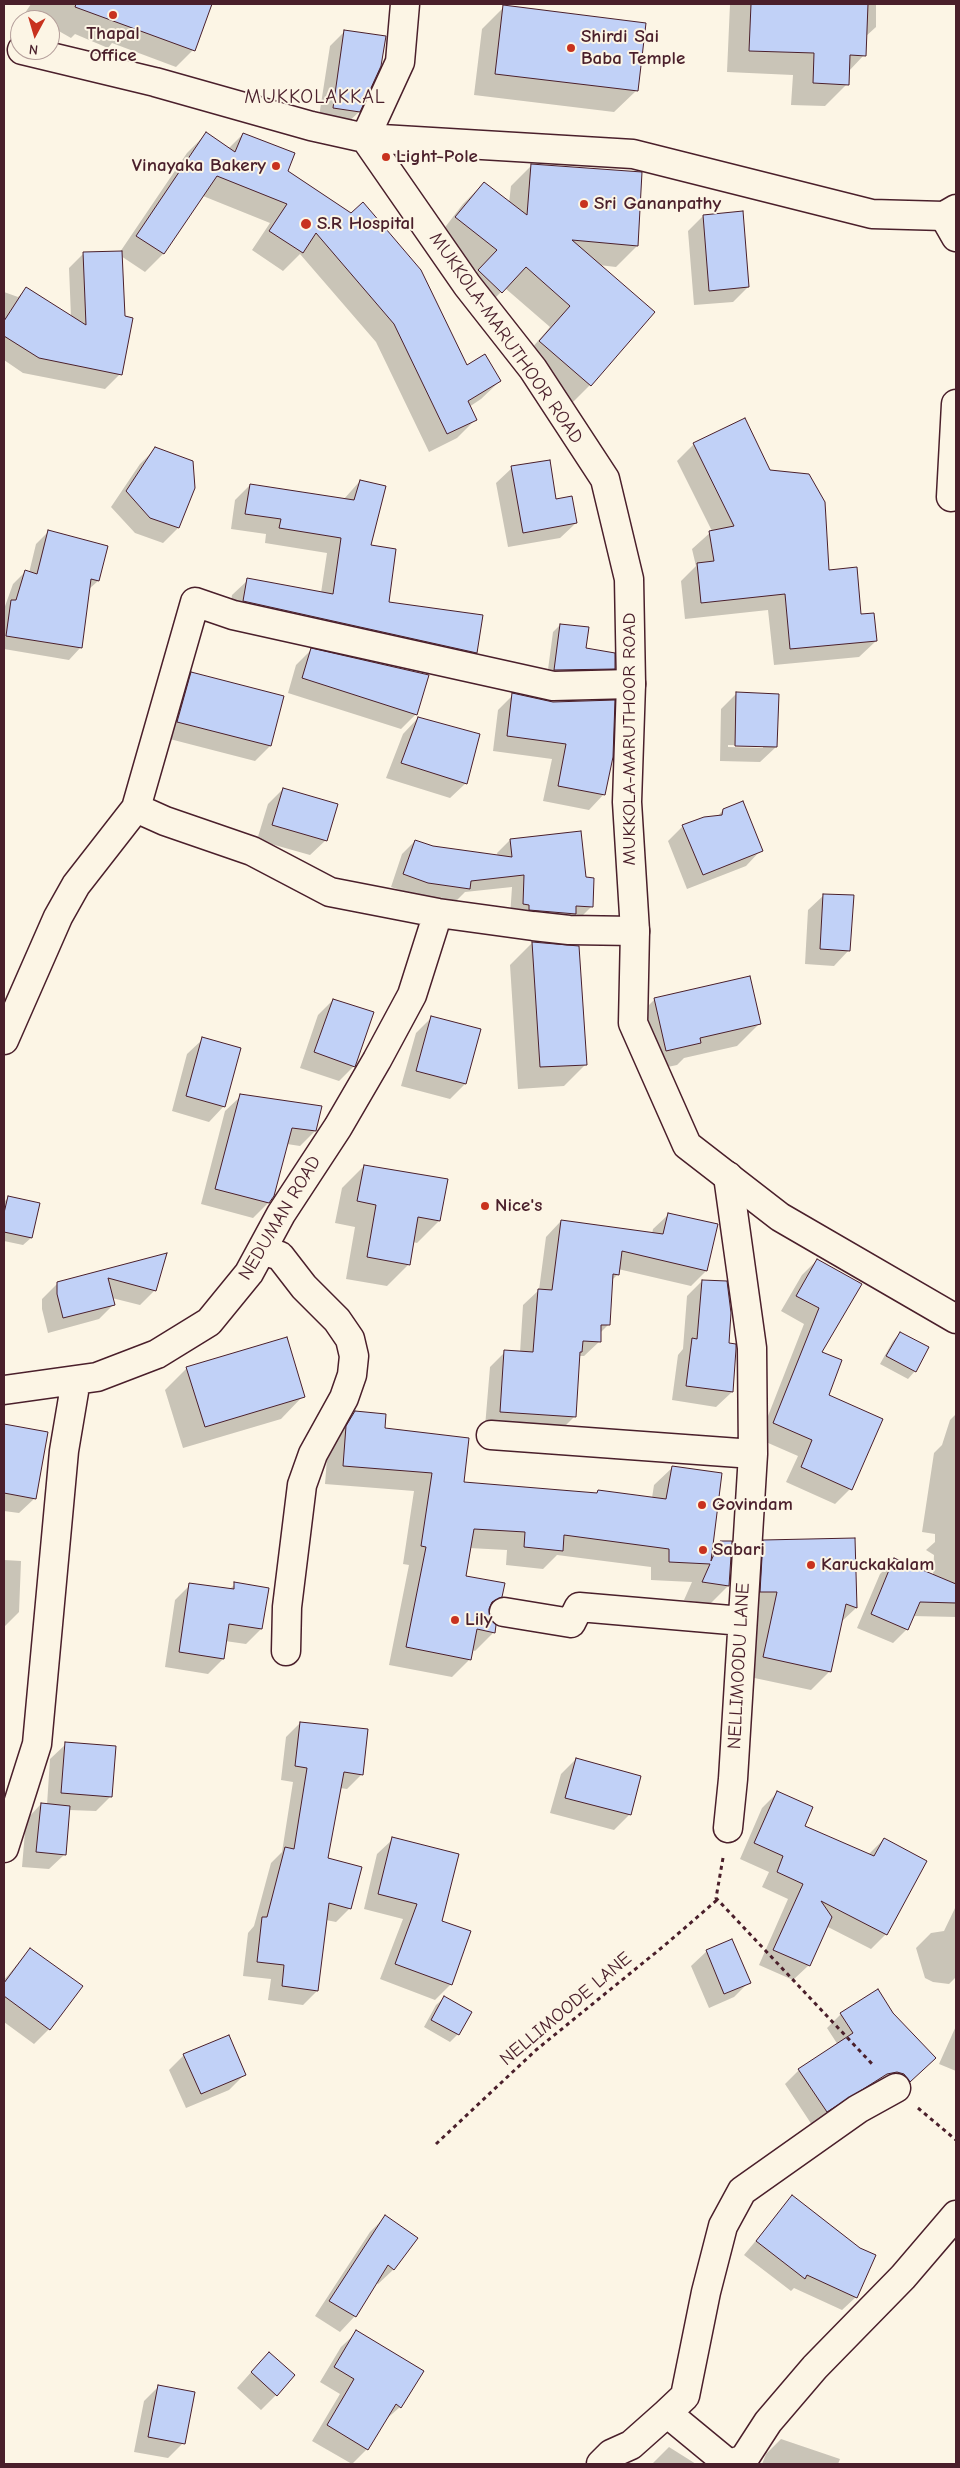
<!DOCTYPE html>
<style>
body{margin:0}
#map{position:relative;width:960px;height:2468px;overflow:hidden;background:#fcf5e5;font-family:"Comic Neue",sans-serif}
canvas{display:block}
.frame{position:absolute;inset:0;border:5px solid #4a1f2b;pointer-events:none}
.north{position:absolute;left:10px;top:10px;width:50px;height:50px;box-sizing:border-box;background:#fcf5e5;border:1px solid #b59f9b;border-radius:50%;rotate:186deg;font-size:14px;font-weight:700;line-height:20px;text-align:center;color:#4a1f2b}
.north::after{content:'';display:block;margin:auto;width:18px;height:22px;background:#c8321e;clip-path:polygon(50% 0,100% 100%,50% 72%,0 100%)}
</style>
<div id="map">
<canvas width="960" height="2468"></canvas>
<div class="frame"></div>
<div class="north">N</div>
</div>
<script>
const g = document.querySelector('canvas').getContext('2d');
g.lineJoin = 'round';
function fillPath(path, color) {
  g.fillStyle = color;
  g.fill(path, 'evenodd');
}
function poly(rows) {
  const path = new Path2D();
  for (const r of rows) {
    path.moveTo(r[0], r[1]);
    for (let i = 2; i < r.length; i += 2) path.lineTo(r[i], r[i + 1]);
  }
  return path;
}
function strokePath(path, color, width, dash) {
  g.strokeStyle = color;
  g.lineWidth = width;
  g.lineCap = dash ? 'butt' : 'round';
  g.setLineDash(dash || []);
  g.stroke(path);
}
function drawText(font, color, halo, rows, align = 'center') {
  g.font = font + ' "Comic Neue",sans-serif';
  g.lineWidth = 4;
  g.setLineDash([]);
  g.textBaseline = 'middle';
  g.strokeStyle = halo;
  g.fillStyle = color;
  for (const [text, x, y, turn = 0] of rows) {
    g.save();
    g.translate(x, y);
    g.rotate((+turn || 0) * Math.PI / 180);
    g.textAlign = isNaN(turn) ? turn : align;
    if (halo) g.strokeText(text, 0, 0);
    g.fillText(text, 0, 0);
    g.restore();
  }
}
fillPath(poly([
 [31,4,211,4,193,50,176,67,112,43,108,48,75,34,71,38,50,26,50,20,38,20,25,13],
 [730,4,876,4,876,27,865,37,864,55,848,72,847,84,825,106,791,105,793,75,727,72],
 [504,7,637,90,614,112,474,95,482,29],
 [345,31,359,112,343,127,318,123,330,46],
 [206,134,228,149,243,134,287,171,466,367,500,381,481,399,469,407,475,420,457,438,429,452,376,342,300,254,283,271,252,250,270,223,203,196,163,254,145,272,121,256,120,374,105,389,23,373,4,360,4,292,18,297,27,288,71,317,69,268,84,253,120,252,187,153],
 [532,165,637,246,616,267,599,265,590,385,569,406,519,363,550,327,505,288,480,313,458,291,477,271,436,239,463,204,484,183,509,203,511,186],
 [703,216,748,287,733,302,694,305,688,231],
 [694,444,828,571,876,641,859,657,774,665,768,610,685,619,681,581,696,566,692,549,712,531,677,461],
 [155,449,194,488,178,528,163,543,135,533,111,507,140,464],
 [512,468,576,523,560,538,508,547,496,483],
 [360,481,369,546,387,603,476,653,461,668,228,616,232,595,248,580,321,593,327,553,265,543,266,534,231,529,235,500,250,485,344,499],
 [48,532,107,547,98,581,88,590,81,647,69,660,4,649,4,609,13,584,25,572,29,573,36,544],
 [560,625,584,649,614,668,606,676,547,677,553,632],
 [311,650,416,714,401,729,288,693,296,665],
 [191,674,270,746,255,761,162,737,176,689],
 [736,694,776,747,760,762,720,761,721,709],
 [728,745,763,746,763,748,728,747],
 [513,695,553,703,604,794,589,810,543,801,552,759,493,751,498,710],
 [418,718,466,783,450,798,386,778,403,734],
 [283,789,326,840,310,855,257,840,268,804],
 [723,810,761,850,746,866,687,889,668,841,683,826,717,817],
 [510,840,585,879,592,906,579,919,510,917,512,887,465,892,456,901,415,895,391,887,402,854,415,841,433,847,498,857,497,853],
 [824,895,849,950,834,966,805,964,808,910],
 [532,943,586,1064,564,1086,518,1089,510,965],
 [655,999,760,1023,737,1046,684,1058,677,1065,644,1072,633,1021],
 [333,1000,354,1066,339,1081,300,1068,318,1015],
 [431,1018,465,1084,450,1099,401,1086,416,1033],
 [203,1039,224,1106,209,1122,172,1111,187,1054],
 [241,1096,315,1131,300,1146,287,1144,268,1203,253,1218,201,1204,225,1111],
 [364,1166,439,1221,417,1243,413,1242,409,1264,387,1286,346,1279,355,1227,335,1223,342,1188],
 [8,1198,38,1204,31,1238,23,1245,4,1241,4,1202],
 [669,1214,706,1271,691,1286,618,1269,618,1274,612,1280,608,1325,600,1333,600,1341,584,1356,579,1356,575,1416,559,1432,485,1427,490,1367,505,1352,520,1353,523,1305,539,1290,546,1237,561,1221,652,1234,653,1229],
 [165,1255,155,1290,140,1305,112,1298,114,1304,99,1319,48,1333,42,1309,42,1299,57,1284],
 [817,1260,860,1284,820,1353,827,1396,850,1489,835,1504,786,1482,798,1456,759,1439,804,1324,781,1311,802,1275],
 [702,1281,728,1344,732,1392,716,1407,672,1400,678,1355,683,1349,687,1296],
 [900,1333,915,1371,908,1379,880,1364,893,1341],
 [187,1368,303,1396,281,1419,183,1448,165,1390],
 [355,1412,462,1483,595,1494,598,1491,652,1498,654,1485,673,1467,711,1552,721,1542,728,1586,710,1604,684,1600,692,1582,651,1580,651,1567,557,1555,543,1569,506,1565,507,1550,469,1548,465,1577,501,1596,488,1610,494,1632,475,1651,472,1650,470,1659,452,1677,389,1665,409,1565,403,1564,414,1491,325,1484,328,1446,336,1431],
 [956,1414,956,1617,912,1616,907,1629,893,1643,857,1628,880,1574,894,1560,933,1576,934,1555,926,1550,935,1542,935,1534,922,1532,934,1453,942,1445,950,1420],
 [4,1425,46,1433,35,1498,19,1513,4,1511],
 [854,1540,856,1608,840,1623,830,1671,811,1690,745,1676,759,1610,742,1610,745,1560,764,1541],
 [4,1560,21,1561,19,1612,4,1627],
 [235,1584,267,1589,261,1629,246,1644,225,1641,223,1659,208,1674,165,1667,175,1600,190,1585,229,1590],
 [300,1723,362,1774,347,1789,340,1788,327,1859,350,1908,336,1922,326,1920,317,1991,303,2005,268,2000,271,1979,243,1976,248,1933,254,1926,271,1863,282,1852,293,1782,281,1780,286,1737],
 [66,1744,111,1796,96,1811,69,1810,65,1854,49,1869,22,1867,26,1820,41,1804,47,1805,50,1759],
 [576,1759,640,1777,629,1815,614,1830,550,1813,561,1774],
 [777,1793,803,1827,868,1855,884,1839,886,1934,871,1949,826,1926,809,1965,793,1980,759,1965,788,1899,762,1887,769,1872,740,1859,762,1808],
 [393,1839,451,1984,435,2000,380,1979,403,1919,364,1909,377,1854],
 [956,1906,956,1977,949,1984,933,1982,925,1978,916,1948,931,1933,944,1931],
 [30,1949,81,1987,49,2029,34,2044,4,2022,4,1980],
 [707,1951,749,1982,734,1997,709,2008,691,1966],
 [444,1998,470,2012,458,2034,450,2042,424,2027,436,2005],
 [841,2014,920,2072,896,2095,812,2125,785,2084,799,2070,838,2045,827,2028],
 [956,2026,956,2071,939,2064],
 [184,2055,244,2075,229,2090,186,2108,169,2070],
 [792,2197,856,2297,842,2310,794,2288,791,2291,744,2255],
 [385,2217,394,2269,378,2284,376,2283,355,2316,340,2332,315,2316,370,2232],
 [357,2332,400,2407,384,2421,367,2449,352,2464,312,2441,340,2394,320,2382,341,2347],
 [254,2369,276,2395,261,2410,237,2388],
 [159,2386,183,2443,168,2458,134,2452,144,2401],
 [781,2439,840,2459,838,2464,762,2464,766,2454],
 [669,2447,696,2464,652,2464]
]), '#0003');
const building = poly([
 [76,4,212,4,195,51,75,7,76,4],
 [751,4,868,4,866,56,850,55,849,85,813,83,814,53,749,51,751,4],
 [503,5,646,23,638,91,495,74,503,5],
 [344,30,386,36,381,66,360,112,333,108,344,30],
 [206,132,235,152,243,133,295,153,288,171,351,213,363,202,421,270,467,365,485,354,501,381,468,401,477,420,447,434,394,324,316,233,303,253,269,231,287,204,217,176,164,254,136,236,206,132],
 [531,164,642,172,638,246,572,240,655,312,591,386,539,341,570,306,526,267,502,293,478,270,497,250,455,217,484,182,527,215,531,164],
 [743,211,749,287,709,291,703,215,743,211],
 [122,251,125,316,133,318,122,375,39,358,4,336,4,321,26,287,86,325,83,252,122,251],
 [745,418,770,470,809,474,825,502,829,570,857,567,861,614,874,613,877,641,790,649,785,594,701,603,697,563,714,561,709,531,734,526,693,443,745,418],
 [155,447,193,461,195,488,179,528,150,518,126,491,155,447],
 [550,460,556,499,572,496,577,523,523,533,511,466,550,460],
 [360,480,386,486,371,545,396,549,389,602,483,615,477,653,243,601,247,578,333,594,341,538,279,528,281,519,245,514,250,484,354,500,360,480],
 [48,530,108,546,99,581,91,579,82,648,6,636,11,600,16,600,25,570,37,574,48,530],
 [560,624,589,627,586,648,615,653,615,669,554,670,560,624],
 [311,648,429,675,417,715,302,678,311,648],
 [191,672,284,696,271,746,177,722,191,672],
 [736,692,779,694,777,747,735,746,736,692],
 [512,693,553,702,615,700,613,757,605,795,558,786,566,744,507,736,512,693],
 [418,717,480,734,467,784,401,763,418,717],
 [283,788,338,804,327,841,272,825,283,788],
 [743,801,763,851,703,875,682,825,704,817,722,815,723,809,743,801],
 [581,831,586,877,594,878,593,907,576,906,576,914,529,910,529,905,523,904,524,875,471,881,470,889,428,883,403,874,415,840,433,846,512,857,510,839,581,831],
 [823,894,854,895,850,951,820,949,823,894],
 [532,942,579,946,587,1065,540,1067,532,942],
 [750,976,761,1024,700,1038,701,1043,666,1051,654,998,750,976],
 [333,999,374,1012,355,1067,314,1052,333,999],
 [431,1016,481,1029,466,1084,416,1071,431,1016],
 [202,1037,241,1048,225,1107,186,1096,202,1037],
 [240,1094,322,1106,316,1131,292,1128,274,1196,269,1203,215,1189,240,1094],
 [364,1165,448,1179,440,1221,418,1217,410,1265,367,1257,376,1205,357,1201,364,1165],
 [8,1196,40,1203,32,1238,4,1232,4,1213,8,1196],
 [668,1213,718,1224,707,1271,622,1251,619,1275,613,1274,610,1325,601,1325,601,1342,583,1341,582,1352,580,1352,576,1417,500,1412,504,1350,533,1352,538,1289,552,1290,561,1220,663,1234,668,1213],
 [167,1253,156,1291,108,1278,115,1305,63,1318,57,1294,57,1282,167,1253],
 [817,1259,862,1284,822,1352,842,1360,829,1395,883,1419,852,1490,801,1467,812,1440,773,1423,819,1308,796,1296,817,1259],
 [702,1280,727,1281,731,1313,729,1343,736,1344,736,1349,733,1392,686,1386,692,1338,697,1339,702,1280],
 [900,1332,929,1347,916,1372,886,1356,900,1332],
 [287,1337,305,1397,205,1427,186,1367,287,1337],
 [355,1411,386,1414,385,1428,469,1438,464,1482,597,1493,598,1490,666,1499,672,1466,722,1473,711,1561,720,1541,732,1541,729,1586,702,1582,710,1564,669,1562,669,1549,564,1535,563,1551,524,1547,525,1532,474,1529,466,1576,505,1583,502,1597,492,1602,489,1609,490,1618,496,1625,495,1633,477,1629,471,1660,406,1647,426,1547,421,1546,432,1473,343,1466,346,1426,355,1411],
 [4,1424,48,1432,36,1499,4,1493,4,1424],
 [855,1538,857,1608,846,1604,831,1672,763,1657,777,1592,760,1592,763,1540,855,1538],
 [894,1558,956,1584,956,1603,920,1602,908,1630,871,1614,894,1558],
 [234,1582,269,1588,262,1629,229,1624,224,1659,179,1652,189,1583,234,1589,234,1582],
 [300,1722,368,1729,363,1775,344,1772,328,1858,362,1867,351,1909,329,1903,318,1991,282,1986,284,1965,257,1962,262,1917,267,1917,285,1847,294,1849,307,1768,295,1766,300,1722],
 [65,1742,116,1746,112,1797,61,1793,65,1742],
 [576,1758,641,1776,631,1815,565,1798,576,1758],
 [777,1791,813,1807,805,1826,874,1856,884,1838,927,1861,887,1935,821,1901,832,1917,810,1966,773,1950,803,1884,777,1872,783,1856,754,1843,777,1791],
 [41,1803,70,1806,66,1855,36,1852,41,1803],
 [392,1837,459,1854,442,1921,471,1931,452,1985,395,1964,417,1904,378,1894,392,1837],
 [732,1939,751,1983,724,1994,706,1950,732,1939],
 [30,1948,83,1986,50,2030,4,1996,4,1983,30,1948],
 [878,1989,893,2013,936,2058,910,2082,904,2074,897,2072,887,2074,827,2112,798,2069,853,2033,840,2013,878,1989],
 [444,1996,472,2012,459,2035,431,2020,444,1996],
 [229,2035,246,2075,201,2094,183,2054,229,2035],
 [792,2195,860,2248,876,2255,857,2298,807,2275,805,2279,756,2241,792,2195],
 [385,2215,418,2238,394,2270,388,2265,356,2317,329,2301,385,2215],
 [356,2330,424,2371,401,2408,396,2404,368,2450,327,2425,354,2379,334,2367,356,2330],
 [269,2352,295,2375,277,2396,251,2372,269,2352],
 [158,2385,195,2392,185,2444,148,2437,158,2385]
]);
fillPath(building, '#c1d1f7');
strokePath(building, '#4a1f2b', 1);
const street = poly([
 [944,216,956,237],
 [951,497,956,404],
 [136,808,195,602,233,615,553,686,631,684],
 [4,1040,58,917,76,885,136,808,165,821,252,851,330,892,438,913,533,926,569,930,635,931],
 [262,1250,280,1256,304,1287,337,1320,350,1339,354,1356,352,1375,344,1398,313,1454,302,1485,287,1607,286,1651],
 [4,1390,97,1377,157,1354,209,1322,249,1273,281,1214,338,1127,377,1060,412,995,438,913],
 [491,1435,753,1454],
 [504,1612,571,1623,579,1607,742,1621],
 [728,1828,733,1779,753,1454,752,1348,728,1176],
 [4,1848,37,1744,64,1451,76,1380],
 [667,2413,685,2396,706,2292,723,2226,742,2191,858,2109,896,2088],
 [601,2464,611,2454,631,2445,667,2413,724,2460,730,2464,744,2459,768,2422,815,2367,903,2277,956,2215]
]);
const secondary = poly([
 [22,50,155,82,311,126,365,138,633,154,872,214,944,216,956,209],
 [365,138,467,285,533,369,605,479,629,579,631,684,627,802,635,931,633,1023,687,1145,780,1217,956,1319],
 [365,138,400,62,405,4]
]);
strokePath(street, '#4a1f2b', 31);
strokePath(secondary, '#4a1f2b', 31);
strokePath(poly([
 [723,1858,716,1898,874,2066],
 [918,2108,956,2140],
 [436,2144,536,2050,665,1945,717,1900]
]), '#4a1f2b', 3, [4, 4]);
strokePath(street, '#fcf5e5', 28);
strokePath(secondary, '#fcf5e5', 28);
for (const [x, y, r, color] of [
 [113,15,5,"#c8321e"],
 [571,48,5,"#c8321e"],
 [386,157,5,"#c8321e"],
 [276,166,5,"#c8321e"],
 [584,204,5,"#c8321e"],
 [306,224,6,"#c8321e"],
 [485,1206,5,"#c8321e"],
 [702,1505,5,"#c8321e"],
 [703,1550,5,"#c8321e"],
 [811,1565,5,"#c8321e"],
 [455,1620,5,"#c8321e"]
]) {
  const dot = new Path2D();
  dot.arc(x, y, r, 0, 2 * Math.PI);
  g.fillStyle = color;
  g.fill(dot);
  strokePath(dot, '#fcf5e5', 2);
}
drawText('bold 19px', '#4a1f2b', '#fcf5e5', [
 ["Thapal",113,34,"center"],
 ["Office",113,56,"center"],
 ["Shirdi Sai",581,37],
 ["Baba Temple",581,59],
 ["Light Pole",396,157],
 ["Vinayaka Bakery",266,166,"right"],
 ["Sri Gananpathy",594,204],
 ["S.R Hospital",317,224],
 ["Nice's",495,1206],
 ["Govindam",712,1505],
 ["Sabari",713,1550],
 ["Karuckakalam",821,1565],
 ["Lily",465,1620]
], 'left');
drawText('19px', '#4a1f2b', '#fcf5e5', [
 ["MUKKOLA-MARUTHOOR ROAD",506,338,55],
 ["MUKKOLA-MARUTHOOR ROAD",630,739,-90],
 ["NEDUMAN ROAD",280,1218,-59],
 ["NELLIMOODU LANE",739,1666,-87],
 ["NELLIMOODE LANE",566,2009,-40]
]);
g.letterSpacing = '1px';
drawText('20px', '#4a1f2b', '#fcf5e5', [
 ["MUKKOLAKKAL",315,97]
]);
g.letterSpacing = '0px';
</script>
